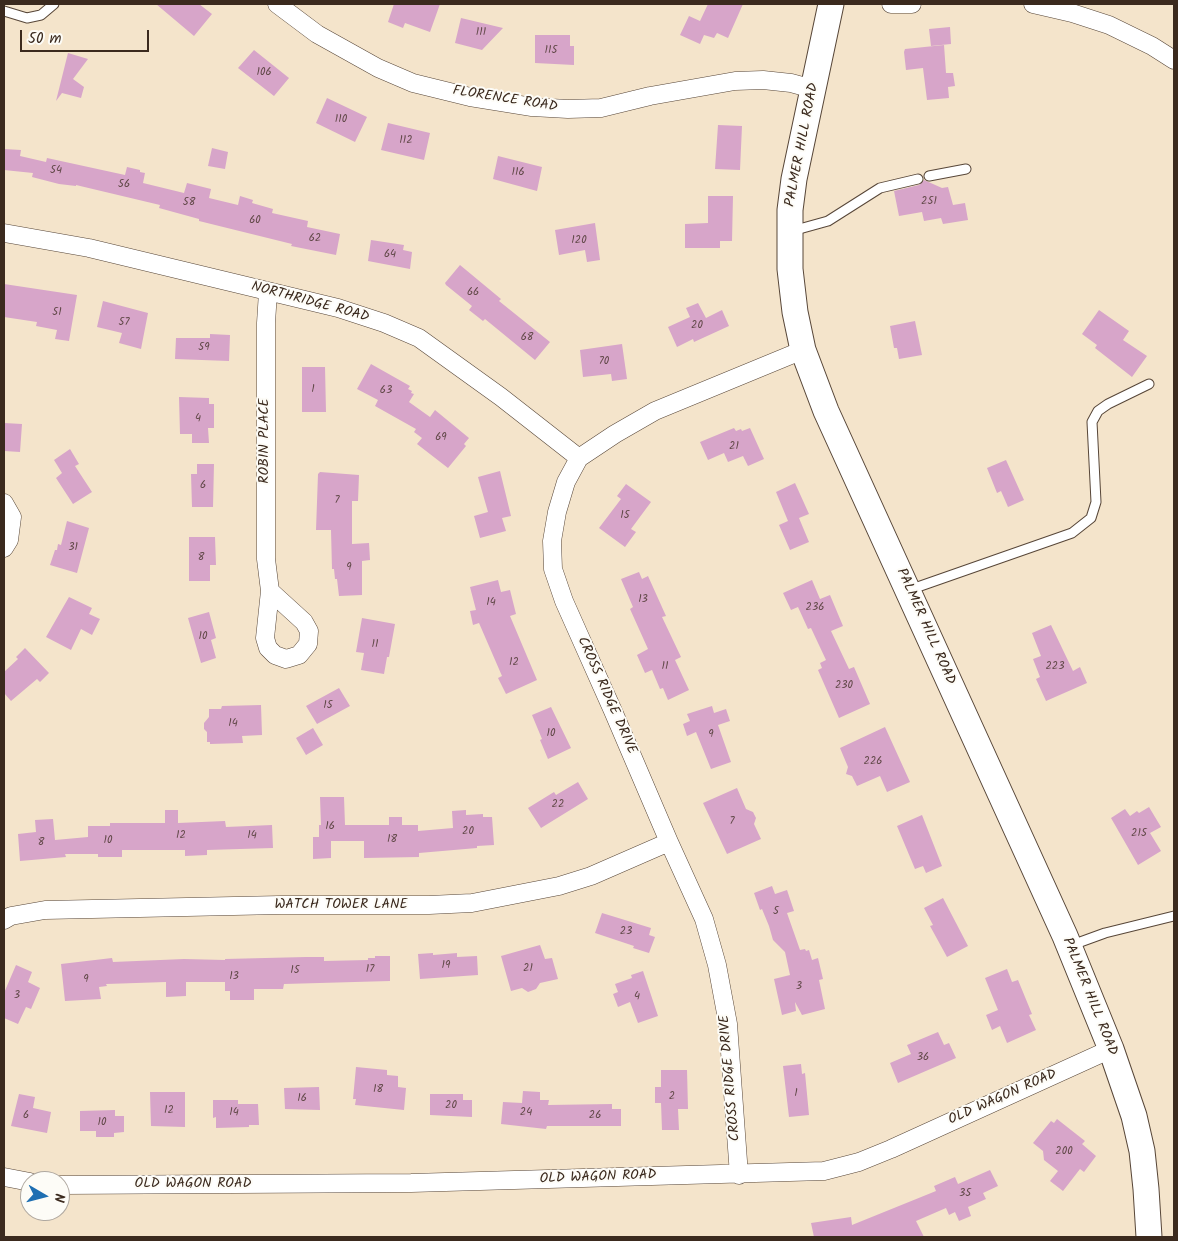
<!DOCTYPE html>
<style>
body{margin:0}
#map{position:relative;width:1178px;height:1241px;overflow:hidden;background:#f4e4cb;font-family:Kalam,sans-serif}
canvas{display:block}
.frame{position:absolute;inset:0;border:5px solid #3b2a1e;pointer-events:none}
.north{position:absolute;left:20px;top:1171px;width:50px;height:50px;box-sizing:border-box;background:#fdfcf7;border:1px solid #afa8a0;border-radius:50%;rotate:98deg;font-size:14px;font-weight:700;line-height:20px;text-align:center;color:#3b2a1e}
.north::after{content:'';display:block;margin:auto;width:18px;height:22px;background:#1f6fb2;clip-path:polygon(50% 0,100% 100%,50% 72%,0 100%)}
.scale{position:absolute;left:20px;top:30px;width:129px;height:22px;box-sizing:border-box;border:2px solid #3b2a1e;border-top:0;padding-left:6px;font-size:15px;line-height:18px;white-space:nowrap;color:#3b2a1e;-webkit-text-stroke:4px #fdfcf7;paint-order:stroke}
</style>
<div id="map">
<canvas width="1178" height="1241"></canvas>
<div class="frame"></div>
<div class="north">N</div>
<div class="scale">50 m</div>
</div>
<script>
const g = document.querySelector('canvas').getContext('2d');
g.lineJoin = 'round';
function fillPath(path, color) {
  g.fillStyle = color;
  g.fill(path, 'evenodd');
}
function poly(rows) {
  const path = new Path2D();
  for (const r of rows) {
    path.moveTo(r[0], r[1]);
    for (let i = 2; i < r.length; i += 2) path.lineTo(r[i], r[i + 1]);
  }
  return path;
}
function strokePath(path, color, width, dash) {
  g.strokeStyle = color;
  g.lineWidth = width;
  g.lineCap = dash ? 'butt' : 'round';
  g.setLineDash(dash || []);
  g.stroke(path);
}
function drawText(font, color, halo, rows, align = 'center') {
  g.font = font + ' Kalam,sans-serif';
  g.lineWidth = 4;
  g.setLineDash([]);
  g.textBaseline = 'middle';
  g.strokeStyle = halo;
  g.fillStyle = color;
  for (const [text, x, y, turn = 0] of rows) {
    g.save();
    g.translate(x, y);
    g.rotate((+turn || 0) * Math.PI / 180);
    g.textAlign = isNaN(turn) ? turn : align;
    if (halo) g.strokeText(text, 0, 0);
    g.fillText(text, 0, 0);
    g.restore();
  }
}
fillPath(poly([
 [156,4,199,4,212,14,194,36],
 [394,4,440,4,430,32,405,23,403,28,388,22],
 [708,4,743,4,728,38,717,33,714,38,704,35,700,44,680,35,689,16,700,21],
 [461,18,503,28,482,50,455,43],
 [950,27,951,44,931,46,929,29],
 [535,35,570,35,570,46,574,46,574,65,535,63],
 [944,45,946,73,953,73,955,86,948,87,949,98,927,100,923,68,906,70,904,52,905,49],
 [254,50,289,78,274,96,238,68],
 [68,53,88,59,73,79,84,87,81,98,62,93,56,101],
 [327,98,367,117,355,142,316,123],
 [388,123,430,133,424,160,381,150],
 [718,125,742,126,740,170,715,169],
 [212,148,228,152,225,169,208,166],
 [4,149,21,150,20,156,46,162,47,158,125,175,127,167,140,170,140,172,145,173,143,183,184,193,187,183,211,189,209,198,238,205,240,196,253,200,252,203,273,209,272,213,308,221,307,227,340,234,336,255,291,246,292,244,199,221,199,219,159,208,160,205,76,185,76,186,59,184,32,177,33,173,4,170],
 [498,156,542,167,537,191,493,179],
 [924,180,942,188,948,187,953,205,965,203,968,220,943,224,941,218,924,221,922,212,899,216,894,191,919,185],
 [708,196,733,196,732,241,720,241,720,248,685,248,685,224,708,223],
 [595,223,600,260,587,262,585,250,559,255,555,230],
 [371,240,404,245,403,250,412,252,410,269,368,261],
 [460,265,501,299,499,301,550,342,535,360,485,319,483,321,469,310,472,306,446,285,445,283],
 [4,284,77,295,69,341,55,339,57,330,36,326,37,322,4,317],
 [103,301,148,313,141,349,119,343,122,333,97,327],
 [698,303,706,318,722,310,729,326,694,342,693,339,677,347,668,327,690,317,686,308],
 [1099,310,1129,331,1123,340,1147,356,1132,377,1095,348,1097,345,1082,334],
 [915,321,922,355,899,359,897,348,894,348,890,326],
 [210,334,230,335,229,361,175,359,176,338,210,338],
 [622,344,627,379,612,381,611,374,583,377,580,350],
 [371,364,410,386,408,389,412,391,411,393,414,394,409,402,430,417,435,410,469,438,464,444,466,446,448,468,417,444,422,438,414,432,416,429,375,406,378,400,357,389],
 [302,367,325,367,326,412,302,412],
 [179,397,209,398,209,404,214,404,214,428,208,428,209,443,192,443,192,434,180,434],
 [4,423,22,424,20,452,4,451],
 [734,428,736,431,741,429,742,431,750,428,764,459,748,466,743,456,728,462,724,453,708,460,700,442],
 [70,449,79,464,75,466,92,492,73,504,56,478,62,473,54,460],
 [1006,460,1024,500,1008,507,1001,491,997,493,987,468],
 [197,464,214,464,213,507,192,507,191,474,197,474],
 [500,471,511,516,502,518,506,531,480,538,474,516,488,512,478,477],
 [320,472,359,475,358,501,352,501,352,544,369,543,370,560,362,561,362,595,339,596,337,579,335,579,334,569,332,569,331,530,316,530,318,474],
 [795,483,809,514,799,518,809,542,790,550,779,525,788,521,776,492],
 [626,484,651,502,631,529,636,532,625,547,599,528,621,499,617,496],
 [67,521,89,528,77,573,50,565,55,550,57,550,58,544,61,545],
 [189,537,215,537,216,565,210,565,210,581,189,581],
 [639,572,642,579,648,576,666,616,662,617,681,657,675,660,689,690,668,700,663,688,660,689,652,670,645,673,637,655,648,649,630,609,633,607,621,579],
 [498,580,501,592,510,590,516,614,510,616,537,680,506,694,498,678,502,676,479,623,473,625,470,611,476,610,470,587],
 [812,580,820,599,830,595,843,626,831,631,849,669,854,667,870,704,839,718,818,670,822,668,820,663,826,660,811,628,808,629,798,607,791,610,783,593],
 [69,597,92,608,89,614,100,619,92,635,81,629,71,650,46,637],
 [209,612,216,638,211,640,216,658,201,663,188,618],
 [362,618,395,624,389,657,387,657,384,674,361,670,364,653,356,652],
 [1051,625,1073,671,1080,667,1087,683,1046,701,1036,679,1040,677,1033,659,1041,656,1032,633],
 [25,648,49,673,40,682,37,679,11,701,4,693,4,672,18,659,16,657],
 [339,688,350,706,317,724,306,706],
 [261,705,262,735,242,736,243,743,210,744,210,742,207,742,207,732,204,729,204,723,209,717,209,709,221,709,222,706],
 [712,706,714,713,726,709,730,721,718,725,731,762,711,769,696,732,687,736,683,724,690,721,687,714],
 [551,707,571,748,548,759,540,740,542,739,532,715],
 [885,727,910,782,887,792,880,776,857,786,852,776,846,774,848,767,840,748],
 [313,728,323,745,306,755,296,738],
 [578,782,588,799,541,828,528,808,554,792,556,795],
 [737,788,746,809,753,812,756,818,754,824,761,839,727,854,703,803],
 [320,797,344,797,345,825,389,825,389,817,402,817,402,825,418,825,418,831,453,828,452,811,466,810,466,815,483,814,483,817,492,817,494,845,477,846,477,848,419,853,419,857,364,858,364,841,331,841,331,858,313,859,313,837,319,837,319,825,321,825],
 [1149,807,1161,827,1150,833,1161,851,1138,865,1111,818,1125,809,1130,816,1137,811,1139,813],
 [165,810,178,810,178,823,225,821,226,827,272,825,273,848,207,850,207,855,185,856,185,850,122,850,122,857,98,857,98,854,65,854,66,857,20,861,18,834,36,832,35,820,53,819,55,840,88,837,88,826,110,826,110,823,165,823],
 [922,815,942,866,926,873,923,866,915,869,897,826],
 [772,886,775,894,787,890,794,911,787,913,800,950,805,949,806,951,809,950,812,960,818,958,823,979,819,980,825,1009,802,1015,795,1002,796,1011,782,1015,774,979,790,975,785,952,773,940,769,926,762,909,760,910,754,893],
 [943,898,968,946,947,957,930,926,933,925,924,908],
 [602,913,651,928,649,935,655,937,649,953,633,948,634,946,595,933],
 [540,945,545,959,552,958,558,979,540,983,536,989,528,992,522,988,511,991,501,956],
 [433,953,433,955,457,953,457,957,477,956,478,975,420,979,418,954],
 [375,956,390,956,390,981,284,984,283,989,254,989,254,1000,230,1000,230,991,225,991,225,982,186,982,186,996,166,997,166,982,106,984,107,986,99,987,101,999,65,1001,61,964,112,958,113,962,184,959,225,960,225,959,306,957,324,957,324,961,368,960,368,958,375,958],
 [16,965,32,972,28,982,40,988,31,1009,26,1007,18,1024,4,1018,4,993],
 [1007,969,1012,982,1018,980,1032,1014,1029,1015,1036,1030,1007,1043,1000,1026,992,1030,986,1015,998,1010,985,978],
 [643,971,658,1016,638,1023,630,1002,618,1007,613,994,618,992,615,984,632,978,631,975],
 [938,1032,944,1045,949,1043,956,1058,898,1083,890,1063,911,1054,907,1045],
 [801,1064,802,1074,805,1073,809,1115,789,1117,783,1066],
 [356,1067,387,1070,387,1075,398,1076,398,1087,406,1088,404,1110,355,1105,356,1099,353,1099],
 [661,1070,687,1070,688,1109,678,1109,679,1130,662,1130,661,1103,655,1103,655,1087,661,1087],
 [319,1087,320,1110,285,1109,284,1088],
 [523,1091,540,1092,540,1100,549,1100,548,1105,612,1104,612,1109,621,1109,621,1126,547,1126,546,1129,501,1124,503,1102,522,1103],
 [150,1092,185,1092,185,1127,151,1126],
 [19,1094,35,1097,33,1108,51,1112,47,1133,11,1126],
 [430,1094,463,1094,463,1100,472,1100,472,1117,430,1115],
 [213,1100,238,1100,238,1104,258,1104,259,1125,249,1125,249,1127,216,1128,216,1117,213,1118],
 [115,1110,115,1116,124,1116,124,1132,114,1133,114,1137,96,1137,96,1131,80,1131,80,1111],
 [1057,1119,1085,1141,1082,1144,1096,1156,1084,1172,1080,1169,1063,1191,1050,1181,1058,1171,1044,1160,1043,1151,1033,1143,1051,1121,1054,1123],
 [990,1170,998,1186,983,1193,986,1199,968,1207,971,1216,959,1221,955,1212,949,1215,946,1208,916,1221,924,1237,814,1237,811,1223,851,1217,852,1225,936,1191,934,1186,955,1177,958,1184]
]), '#d7a5c9');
const service = poly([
 [4,11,27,18,41,15,54,4],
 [929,176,966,169],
 [792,231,828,221,880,188,918,179],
 [909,590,1072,533,1091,518,1096,502,1092,422,1098,411,1108,404,1149,384],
 [1072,945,1105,933,1174,916]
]);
const minor = poly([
 [277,4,317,34,378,68,413,83,470,97,532,107,568,109,601,108,650,96,735,81,763,80,791,83,813,89],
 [891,4,912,4],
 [1033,4,1072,13,1109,25,1152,46,1174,60],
 [4,233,89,248,338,308,384,323,419,338,501,397,579,458],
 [268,292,266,323,266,559,270,591,265,638,268,648,275,655,286,659,299,655,308,644,309,631,304,622,270,591],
 [4,503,12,517,9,540,4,548],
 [4,920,11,916,45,910,281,905,429,905,472,903,559,886,591,876,669,842],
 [739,1175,728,1024,717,965,704,919,669,842,613,711,564,601,553,569,552,541,557,512,566,482,579,458,615,434,655,411,803,350],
 [4,1177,30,1182],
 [60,1185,411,1183,824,1171,859,1162,891,1149,1111,1049]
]);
const secondary = poly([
 [831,4,794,179,790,210,790,269,795,312,803,350,826,411,1065,936,1111,1049,1134,1116,1142,1151,1146,1189,1149,1237]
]);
strokePath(service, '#574638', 11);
strokePath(minor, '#574638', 19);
strokePath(secondary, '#574638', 27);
strokePath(service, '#fff', 9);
strokePath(minor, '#fff', 18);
strokePath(secondary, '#fff', 25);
drawText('11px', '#624949', null, [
 ["111",481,33],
 ["115",551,51],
 ["106",264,73],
 ["110",341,120],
 ["112",406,141],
 ["54",56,171],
 ["116",518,173],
 ["56",124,185],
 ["251",929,202],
 ["58",189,203],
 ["60",255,221],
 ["62",315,239],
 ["120",579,241],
 ["64",390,255],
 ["66",473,293],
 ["51",57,313],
 ["57",124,323],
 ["20",697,326],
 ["68",527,338],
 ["59",204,348],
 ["70",604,362],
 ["1",313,390],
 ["63",386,391],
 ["4",198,419],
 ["69",441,438],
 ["21",734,447],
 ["6",203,486],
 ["7",337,501],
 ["15",625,516],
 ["31",73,548],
 ["8",201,558],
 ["9",349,568],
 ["13",643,600],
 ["14",491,603],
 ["236",815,608],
 ["10",203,637],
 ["11",375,645],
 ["12",514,663],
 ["11",665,667],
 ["223",1055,667],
 ["230",844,686],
 ["15",328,706],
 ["14",233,724],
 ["10",551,734],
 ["9",711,735],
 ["226",873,762],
 ["22",558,805],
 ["7",732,822],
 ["16",330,827],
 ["20",468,832],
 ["215",1139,834],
 ["12",181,836],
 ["14",252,836],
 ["18",392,840],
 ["10",108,841],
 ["8",41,843],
 ["5",776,912],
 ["23",626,932],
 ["19",446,966],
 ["21",528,969],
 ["17",370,970],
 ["15",295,971],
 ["13",234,977],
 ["9",86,980],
 ["3",799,987],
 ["3",17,996],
 ["4",637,997],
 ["36",923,1058],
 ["18",378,1090],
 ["1",796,1094],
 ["2",672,1097],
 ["16",302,1099],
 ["20",451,1106],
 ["12",169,1111],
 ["14",234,1113],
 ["24",526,1113],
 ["6",26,1116],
 ["26",595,1116],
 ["10",102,1123],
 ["200",1064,1152],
 ["35",965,1194]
]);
drawText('14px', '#3b2a1e', '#fdfcf7', [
 ["FLORENCE ROAD",505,100,9],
 ["PALMER HILL ROAD",803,145,-79],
 ["NORTHRIDGE ROAD",310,303,15],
 ["ROBIN PLACE",266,441,-90],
 ["PALMER HILL ROAD",925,627,66],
 ["CROSS RIDGE DRIVE",606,696,66],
 ["WATCH TOWER LANE",341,906],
 ["PALMER HILL ROAD",1089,997,68],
 ["CROSS RIDGE DRIVE",731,1078,-95],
 ["OLD WAGON ROAD",1003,1098,-24],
 ["OLD WAGON ROAD",598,1178,-2],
 ["OLD WAGON ROAD",193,1185]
]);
</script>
